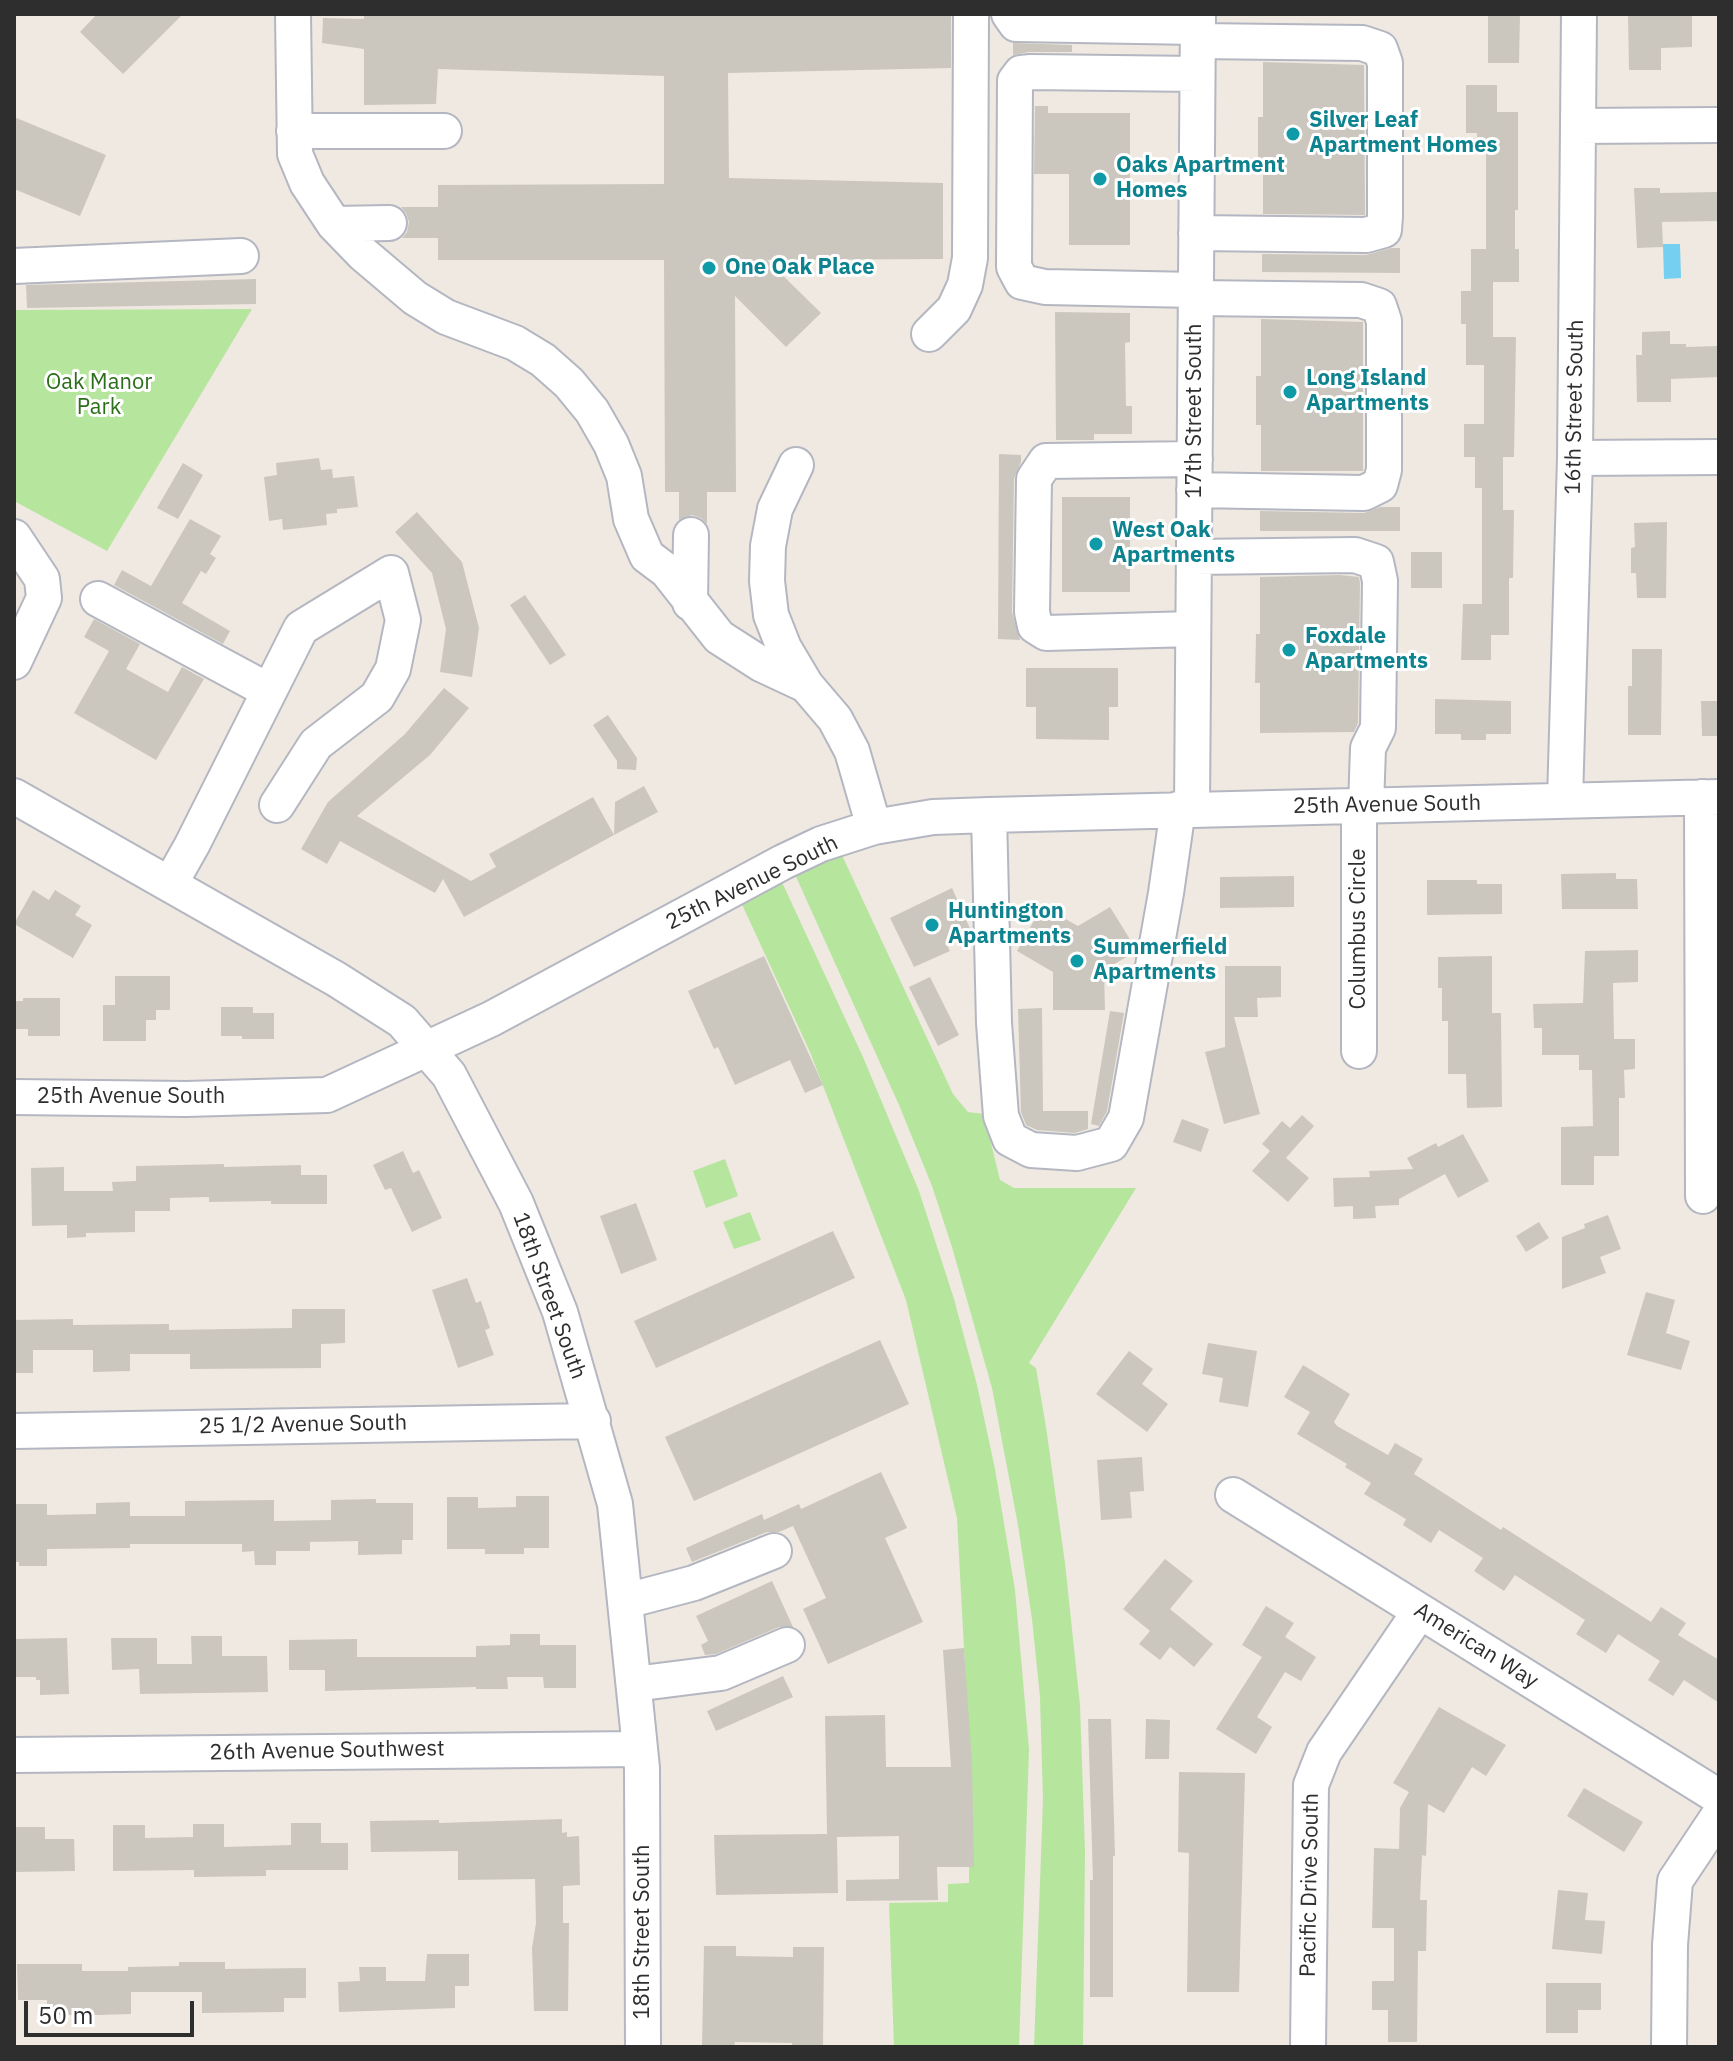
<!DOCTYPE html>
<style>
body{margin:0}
#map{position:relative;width:1733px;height:2061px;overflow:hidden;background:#efe9e1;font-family:"IBM Plex Sans",sans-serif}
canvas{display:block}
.frame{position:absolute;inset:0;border:16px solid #2e2e2e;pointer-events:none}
.scale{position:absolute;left:24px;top:2001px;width:170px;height:36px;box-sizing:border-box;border:4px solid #2e2e2e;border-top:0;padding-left:10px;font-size:24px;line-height:28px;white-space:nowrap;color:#2e2e2e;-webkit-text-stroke:6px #fff;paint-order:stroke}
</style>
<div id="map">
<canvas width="1733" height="2061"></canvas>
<div class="frame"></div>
<div class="scale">50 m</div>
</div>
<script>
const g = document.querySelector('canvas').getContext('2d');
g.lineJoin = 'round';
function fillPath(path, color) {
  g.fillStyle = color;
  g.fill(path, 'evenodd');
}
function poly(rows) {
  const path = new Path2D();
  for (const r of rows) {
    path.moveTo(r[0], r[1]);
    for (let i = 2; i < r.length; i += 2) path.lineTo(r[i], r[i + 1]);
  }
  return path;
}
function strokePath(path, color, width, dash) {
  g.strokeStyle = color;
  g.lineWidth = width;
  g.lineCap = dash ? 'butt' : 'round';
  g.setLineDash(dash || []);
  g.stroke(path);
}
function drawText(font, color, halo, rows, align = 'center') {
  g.font = font + ' "IBM Plex Sans",sans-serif';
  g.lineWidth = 6;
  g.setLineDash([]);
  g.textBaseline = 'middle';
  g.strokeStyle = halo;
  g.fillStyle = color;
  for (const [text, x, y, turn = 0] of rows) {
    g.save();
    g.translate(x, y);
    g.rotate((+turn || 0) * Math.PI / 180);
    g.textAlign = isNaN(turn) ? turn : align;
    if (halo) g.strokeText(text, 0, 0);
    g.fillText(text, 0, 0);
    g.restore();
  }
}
fillPath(poly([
 [252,309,107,551,14,501,14,310],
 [840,851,953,1094,968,1112,984,1114,1000,1180,1014,1188,1136,1188,1029,1363,1036,1368,1046,1427,1065,1563,1080,1705,1085,1852,1083,2047,1034,2047,1043,1800,1040,1697,1032,1619,1018,1525,992,1388,952,1247,932,1186,899,1105,793,870],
 [780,878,863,1057,919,1191,954,1299,977,1385,995,1469,1015,1590,1029,1749,1019,2047,894,2047,889,1903,948,1902,948,1884,969,1883,970,1761,957,1518,906,1300,810,1052,740,900],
 [725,1159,738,1196,706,1208,693,1171],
 [750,1212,761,1240,734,1249,723,1222]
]), '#b6e59e');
fillPath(poly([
 [1663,244,1680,244,1681,278,1664,279]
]), '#75cff0');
fillPath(poly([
 [97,14,183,14,123,74,80,32],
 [364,14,951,14,951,68,728,73,729,178,943,183,943,259,767,260,821,313,786,347,735,296,736,492,707,492,707,524,701,518,692,515,679,520,679,492,665,492,664,260,438,260,438,238,402,238,407,232,409,222,406,213,401,207,438,207,438,185,664,184,664,76,438,69,436,104,364,105,364,49,322,43,323,18,364,19],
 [1488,14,1520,14,1519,63,1488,63],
 [1628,14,1692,14,1692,47,1661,48,1661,70,1629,70],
 [1013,43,1072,45,1072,52,1029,52,1013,55],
 [1263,62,1364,65,1365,215,1263,214,1263,167,1258,167,1258,117,1263,117],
 [1466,85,1497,85,1497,112,1518,112,1518,210,1515,210,1515,249,1519,249,1519,282,1493,282,1493,337,1516,337,1514,457,1503,457,1503,510,1514,510,1513,578,1509,578,1509,635,1491,635,1491,660,1461,660,1463,604,1482,604,1482,488,1475,488,1475,457,1464,457,1464,424,1484,424,1484,365,1466,365,1466,324,1461,324,1461,291,1471,291,1471,249,1486,249,1486,141,1477,141,1477,133,1466,133],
 [1035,106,1048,106,1048,113,1130,113,1130,245,1069,245,1069,174,1034,174],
 [14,117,106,155,80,216,14,189],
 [1634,188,1660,188,1660,193,1719,192,1719,221,1662,222,1663,247,1637,248],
 [1391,248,1400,248,1400,273,1262,272,1262,254,1366,255],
 [256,279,256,304,27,308,26,285],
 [1055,312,1130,313,1130,342,1125,343,1126,406,1132,406,1132,434,1094,434,1094,440,1056,440],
 [1261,319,1363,322,1363,471,1261,471,1261,425,1256,425,1256,376,1261,376],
 [1670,331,1670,344,1686,344,1686,347,1719,346,1719,377,1671,379,1671,402,1637,402,1636,355,1642,355,1642,332],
 [999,454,1021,455,1021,462,1014,479,1012,612,1020,640,998,639],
 [319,458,321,470,332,469,333,478,354,476,358,507,337,509,337,513,326,514,327,525,283,530,282,519,269,521,264,477,277,475,276,463],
 [183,463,203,475,178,519,157,508],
 [1062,497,1130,497,1130,592,1062,592],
 [1380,507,1400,507,1400,531,1260,531,1260,511,1364,513],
 [417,512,462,562,479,628,472,677,440,672,446,629,432,573,395,532],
 [190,519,221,536,210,554,216,558,206,574,201,571,182,603,230,631,223,644,114,585,122,570,151,586],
 [1667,522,1666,598,1637,598,1636,573,1631,573,1631,548,1635,547,1634,523],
 [1411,552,1442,552,1442,588,1411,588],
 [1339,575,1359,577,1360,583,1358,723,1354,732,1260,733,1260,683,1255,683,1256,634,1260,634,1260,577],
 [525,595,566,655,550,665,510,605],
 [94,619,140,644,126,669,168,692,182,667,204,679,156,760,74,713,109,651,84,637],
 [1632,649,1662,649,1661,735,1628,735,1628,686,1632,686],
 [1026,668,1118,668,1118,707,1109,707,1109,740,1036,739,1036,707,1026,707],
 [444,688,469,708,430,755,357,816,471,881,496,867,489,854,593,797,614,835,464,917,443,879,435,893,340,841,327,864,301,849,328,802,405,734],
 [1435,699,1511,701,1511,734,1486,734,1486,740,1461,740,1461,734,1435,734],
 [1701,701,1719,701,1719,736,1702,736],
 [608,715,637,758,636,770,617,769,617,761,593,725],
 [644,786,658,812,614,835,615,802],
 [1616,873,1616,879,1637,879,1638,909,1562,909,1561,874],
 [1294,876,1294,907,1220,908,1220,877],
 [1427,880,1477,880,1477,884,1502,884,1502,914,1427,915],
 [952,888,972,933,947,945,950,951,914,967,890,918],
 [33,890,49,900,55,890,81,906,75,915,92,925,73,958,14,924],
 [1042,906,1078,926,1110,907,1136,949,1135,952,1104,970,1105,1010,1053,1010,1053,972,1017,951],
 [1638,950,1638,982,1613,983,1614,1039,1635,1039,1635,1069,1624,1070,1625,1098,1619,1098,1619,1156,1594,1156,1594,1185,1561,1185,1561,1127,1593,1126,1592,1070,1579,1070,1579,1055,1542,1055,1542,1028,1534,1028,1533,1004,1583,1003,1585,951],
 [764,956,823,1085,805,1093,790,1060,735,1085,718,1047,714,1049,688,991],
 [1492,956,1492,1013,1501,1013,1502,1107,1467,1108,1466,1074,1448,1074,1448,1021,1442,1021,1442,988,1438,988,1438,957],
 [1225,966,1281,966,1281,997,1257,998,1258,1017,1234,1017,1260,1114,1224,1124,1205,1052,1225,1047],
 [115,976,170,976,170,1010,156,1010,156,1020,146,1020,146,1041,103,1041,103,1005,115,1005],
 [930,977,959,1035,938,1046,909,987],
 [23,998,60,998,60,1036,28,1036,28,1029,14,1029,14,1001,23,1001],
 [221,1007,253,1007,253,1013,274,1013,274,1039,242,1039,242,1036,221,1036],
 [1042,1008,1043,1111,1088,1111,1088,1129,1075,1133,1037,1130,1026,1125,1021,1112,1018,1009],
 [1110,1011,1124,1013,1107,1111,1099,1126,1091,1124],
 [1302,1115,1314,1126,1286,1158,1309,1178,1288,1202,1252,1171,1270,1151,1262,1144,1282,1121,1290,1128],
 [1182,1119,1209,1129,1201,1152,1173,1142],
 [1463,1134,1489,1181,1458,1198,1445,1174,1399,1199,1399,1205,1375,1206,1376,1218,1353,1219,1353,1206,1334,1207,1333,1178,1370,1177,1369,1171,1413,1169,1407,1158,1436,1143,1438,1147],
 [403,1151,413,1173,419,1170,442,1218,412,1232,391,1188,385,1190,373,1165],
 [224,1164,224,1167,301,1165,301,1175,327,1175,327,1204,271,1204,271,1201,209,1202,209,1197,170,1198,170,1211,135,1211,135,1232,86,1233,86,1237,67,1238,67,1225,32,1226,31,1168,64,1167,64,1191,113,1191,112,1182,136,1181,136,1166],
 [636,1203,657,1260,621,1274,600,1216],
 [1608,1215,1621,1249,1600,1257,1606,1273,1562,1289,1562,1237,1585,1228,1584,1224],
 [1539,1222,1549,1238,1526,1252,1516,1236],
 [833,1231,855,1278,656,1368,634,1321],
 [467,1278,476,1303,481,1301,490,1328,485,1330,494,1355,458,1368,432,1290],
 [1646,1292,1675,1300,1666,1333,1690,1341,1681,1370,1627,1355],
 [292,1309,345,1309,345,1343,321,1344,321,1368,190,1369,190,1354,130,1354,130,1371,93,1372,93,1350,33,1350,33,1373,14,1373,14,1320,73,1319,73,1325,169,1324,169,1330,292,1328],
 [880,1340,909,1404,694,1501,665,1437],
 [1208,1343,1257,1351,1248,1407,1219,1402,1223,1378,1202,1374],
 [1129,1351,1153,1369,1142,1384,1168,1404,1147,1432,1096,1394],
 [1303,1365,1350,1394,1334,1422,1337,1426,1388,1455,1395,1443,1423,1459,1414,1474,1501,1530,1503,1527,1651,1622,1661,1607,1686,1623,1678,1635,1719,1660,1719,1703,1684,1680,1673,1696,1648,1680,1660,1661,1618,1634,1606,1653,1576,1634,1585,1620,1515,1575,1504,1591,1474,1571,1483,1558,1439,1530,1431,1543,1403,1525,1406,1519,1364,1494,1371,1483,1345,1467,1347,1464,1297,1434,1310,1412,1284,1397],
 [1142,1457,1144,1491,1130,1492,1132,1518,1101,1520,1097,1460],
 [881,1472,907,1528,885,1538,923,1622,828,1664,803,1609,826,1598,793,1526,779,1532,767,1532,692,1562,686,1548,762,1514,764,1520,799,1504,801,1509],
 [516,1496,549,1496,549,1548,524,1548,524,1554,485,1554,485,1549,447,1549,447,1497,478,1497,478,1508,516,1507],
 [376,1499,376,1503,413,1503,413,1540,402,1540,402,1554,358,1555,358,1541,310,1542,310,1551,276,1551,276,1565,255,1565,254,1551,242,1552,242,1544,130,1544,130,1548,47,1549,47,1566,19,1566,19,1562,14,1562,14,1504,47,1504,47,1515,96,1514,96,1503,130,1502,130,1516,185,1516,185,1501,274,1500,274,1521,331,1520,331,1500],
 [1165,1559,1193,1581,1170,1609,1213,1644,1194,1667,1170,1647,1160,1660,1139,1644,1150,1631,1123,1609],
 [772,1581,793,1627,779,1627,716,1654,705,1655,701,1645,708,1641,696,1616],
 [1266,1606,1294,1623,1285,1637,1316,1657,1301,1681,1285,1672,1257,1717,1272,1727,1256,1754,1216,1729,1262,1657,1242,1645],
 [510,1634,540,1634,540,1645,576,1645,576,1688,544,1688,543,1677,507,1677,508,1689,476,1689,476,1687,325,1691,325,1670,289,1670,289,1640,357,1639,357,1657,476,1657,476,1646,510,1645],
 [191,1636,222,1636,222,1656,267,1656,268,1692,140,1694,139,1669,112,1670,111,1638,157,1638,157,1664,192,1664],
 [67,1638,69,1694,40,1695,40,1680,36,1680,36,1677,14,1677,14,1639],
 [964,1648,972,1764,974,1867,937,1867,938,1900,846,1901,846,1880,899,1879,899,1836,837,1837,838,1893,716,1895,714,1835,827,1834,825,1716,885,1715,886,1767,951,1767,943,1650],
 [783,1676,793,1697,716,1731,707,1711],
 [1439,1707,1506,1745,1486,1776,1472,1767,1444,1813,1428,1804,1426,1856,1422,1855,1420,1900,1427,1900,1426,1951,1418,1951,1417,2042,1388,2042,1388,2010,1372,2010,1372,1981,1394,1981,1394,1928,1372,1928,1374,1848,1399,1849,1400,1808,1409,1792,1393,1783],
 [1088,1719,1111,1719,1115,1856,1113,1856,1113,1997,1090,1997,1090,1880,1093,1880],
 [1146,1719,1170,1720,1169,1759,1145,1759],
 [1179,1772,1245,1773,1239,1992,1187,1992,1189,1853,1178,1852],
 [1584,1788,1643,1822,1624,1852,1567,1816],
 [562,1819,562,1833,567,1832,567,1837,579,1836,580,1885,563,1886,563,1923,569,1923,568,2011,534,2011,532,1948,536,1923,535,1879,458,1880,458,1851,371,1852,370,1821,439,1820,439,1823],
 [291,1823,321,1823,321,1843,348,1843,348,1870,266,1870,266,1876,194,1877,194,1870,113,1871,113,1825,145,1825,145,1838,193,1837,193,1824,224,1824,224,1847,291,1845],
 [14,1827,45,1827,45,1839,74,1839,75,1871,14,1872],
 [1558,1890,1588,1893,1585,1920,1605,1921,1602,1954,1552,1949],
 [704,1946,736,1946,736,1956,793,1957,793,1947,824,1947,823,2047,792,2047,792,2043,735,2042,734,2047,702,2047],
 [427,1954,469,1954,469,1986,455,1986,455,2008,339,2012,338,1982,360,1981,359,1967,386,1967,386,1981,425,1981],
 [179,1962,225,1962,225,1969,306,1968,306,1998,284,1998,284,2012,202,2013,202,1992,131,1992,131,2014,99,2015,47,2015,47,2000,18,2000,17,1964,82,1964,82,1971,128,1971,128,1967,179,1966],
 [1546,1983,1601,1983,1601,2010,1578,2010,1578,2033,1546,2033]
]), '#cbc7bf');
const minor = poly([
 [293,14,295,154,307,183,334,224,363,254,415,298,446,317,515,343,543,360,569,383,592,411,611,444,624,476,631,519,647,556,667,571,719,637,761,664,806,685],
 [1009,14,1016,24,1198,27],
 [1578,126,1719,125],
 [294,131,444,131],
 [334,224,389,223],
 [1196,233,1366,235,1384,230,1385,216,1385,63,1380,49,1362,43,1198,41],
 [14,266,241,256],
 [1196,290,1045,287,1022,282,1014,267,1015,81,1021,73,1031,72,1197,74],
 [929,334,954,309,965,285,970,258,971,14],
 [1575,458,1719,457],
 [796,465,775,509,768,546,767,581,771,615,784,648,806,685,835,719,852,751,874,827],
 [1194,490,1364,493,1380,485,1384,470,1384,321,1379,306,1361,300,1196,298],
 [14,537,42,579,44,598,14,662],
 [1194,557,1355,555,1376,562,1380,581,1378,728,1368,748,1366,806],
 [98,599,269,691],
 [690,603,691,535],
 [1193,629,1046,633,1035,626,1032,612,1034,479,1046,461,1195,459],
 [14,796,336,979,402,1021,449,1075,516,1203,560,1312,615,1504,642,1768,643,2047],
 [1702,797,1703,1196],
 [1565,800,1575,458,1579,14],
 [1192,808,1198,14],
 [989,815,994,1023,1001,1116,1010,1139,1031,1150,1077,1153,1111,1144,1126,1118,1166,893,1178,809],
 [170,884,192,845,301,628,391,573,403,620,393,669,377,697,316,744,277,805],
 [1359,1051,1359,807],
 [14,1097,186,1099,327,1095,491,1019,783,862,821,844,874,827,933,817,989,815,1719,797],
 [14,1431,593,1421],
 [1233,1495,1719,1797],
 [626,1601,694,1583,774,1551],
 [634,1684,721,1673,787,1645],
 [14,1755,639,1749],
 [1308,2047,1311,1785,1324,1752,1420,1611],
 [1669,2047,1670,1945,1675,1881,1719,1815]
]);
strokePath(minor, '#b4b7c1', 38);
strokePath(minor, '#fff', 34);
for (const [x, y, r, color] of [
 [1293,134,8,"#0f9aa8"],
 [1100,179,8,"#0f9aa8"],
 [709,268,8,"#0f9aa8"],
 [1290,392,8,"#0f9aa8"],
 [1096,544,8,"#0f9aa8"],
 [1289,650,8,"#0f9aa8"],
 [932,925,8,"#0f9aa8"],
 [1077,961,8,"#0f9aa8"]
]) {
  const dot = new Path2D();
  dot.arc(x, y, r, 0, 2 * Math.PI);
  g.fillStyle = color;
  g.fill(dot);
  strokePath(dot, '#fff', 3);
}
drawText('bold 22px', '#0d838f', '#fff', [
 ["Silver Leaf",1309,121],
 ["Apartment Homes",1309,146],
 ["Oaks Apartment",1116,166],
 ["Homes",1116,191],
 ["One Oak Place",725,268],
 ["Long Island",1306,379],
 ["Apartments",1306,404],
 ["West Oak",1112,531],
 ["Apartments",1112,556],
 ["Foxdale",1305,637],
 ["Apartments",1305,662],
 ["Huntington",948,912],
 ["Apartments",948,937],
 ["Summerfield",1093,948],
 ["Apartments",1093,973]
], 'left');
drawText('22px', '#2c6e1b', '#fff', [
 ["Oak Manor",99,383],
 ["Park",99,408]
]);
drawText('22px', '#2e2e2e', '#fff', [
 ["16th Street South",1575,407,-89],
 ["17th Street South",1195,411,-90],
 ["25th Avenue South",1387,805,-1],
 ["25th Avenue South",752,883,-26],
 ["Columbus Circle",1359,929,-90],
 ["25th Avenue South",131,1097],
 ["18th Street South",549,1296,70],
 ["25 1/2 Avenue South",303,1425,-1],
 ["American Way",1476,1646,32],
 ["26th Avenue Southwest",327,1751,-1],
 ["Pacific Drive South",1310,1885,-89],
 ["18th Street South",643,1932,-90]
]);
</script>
